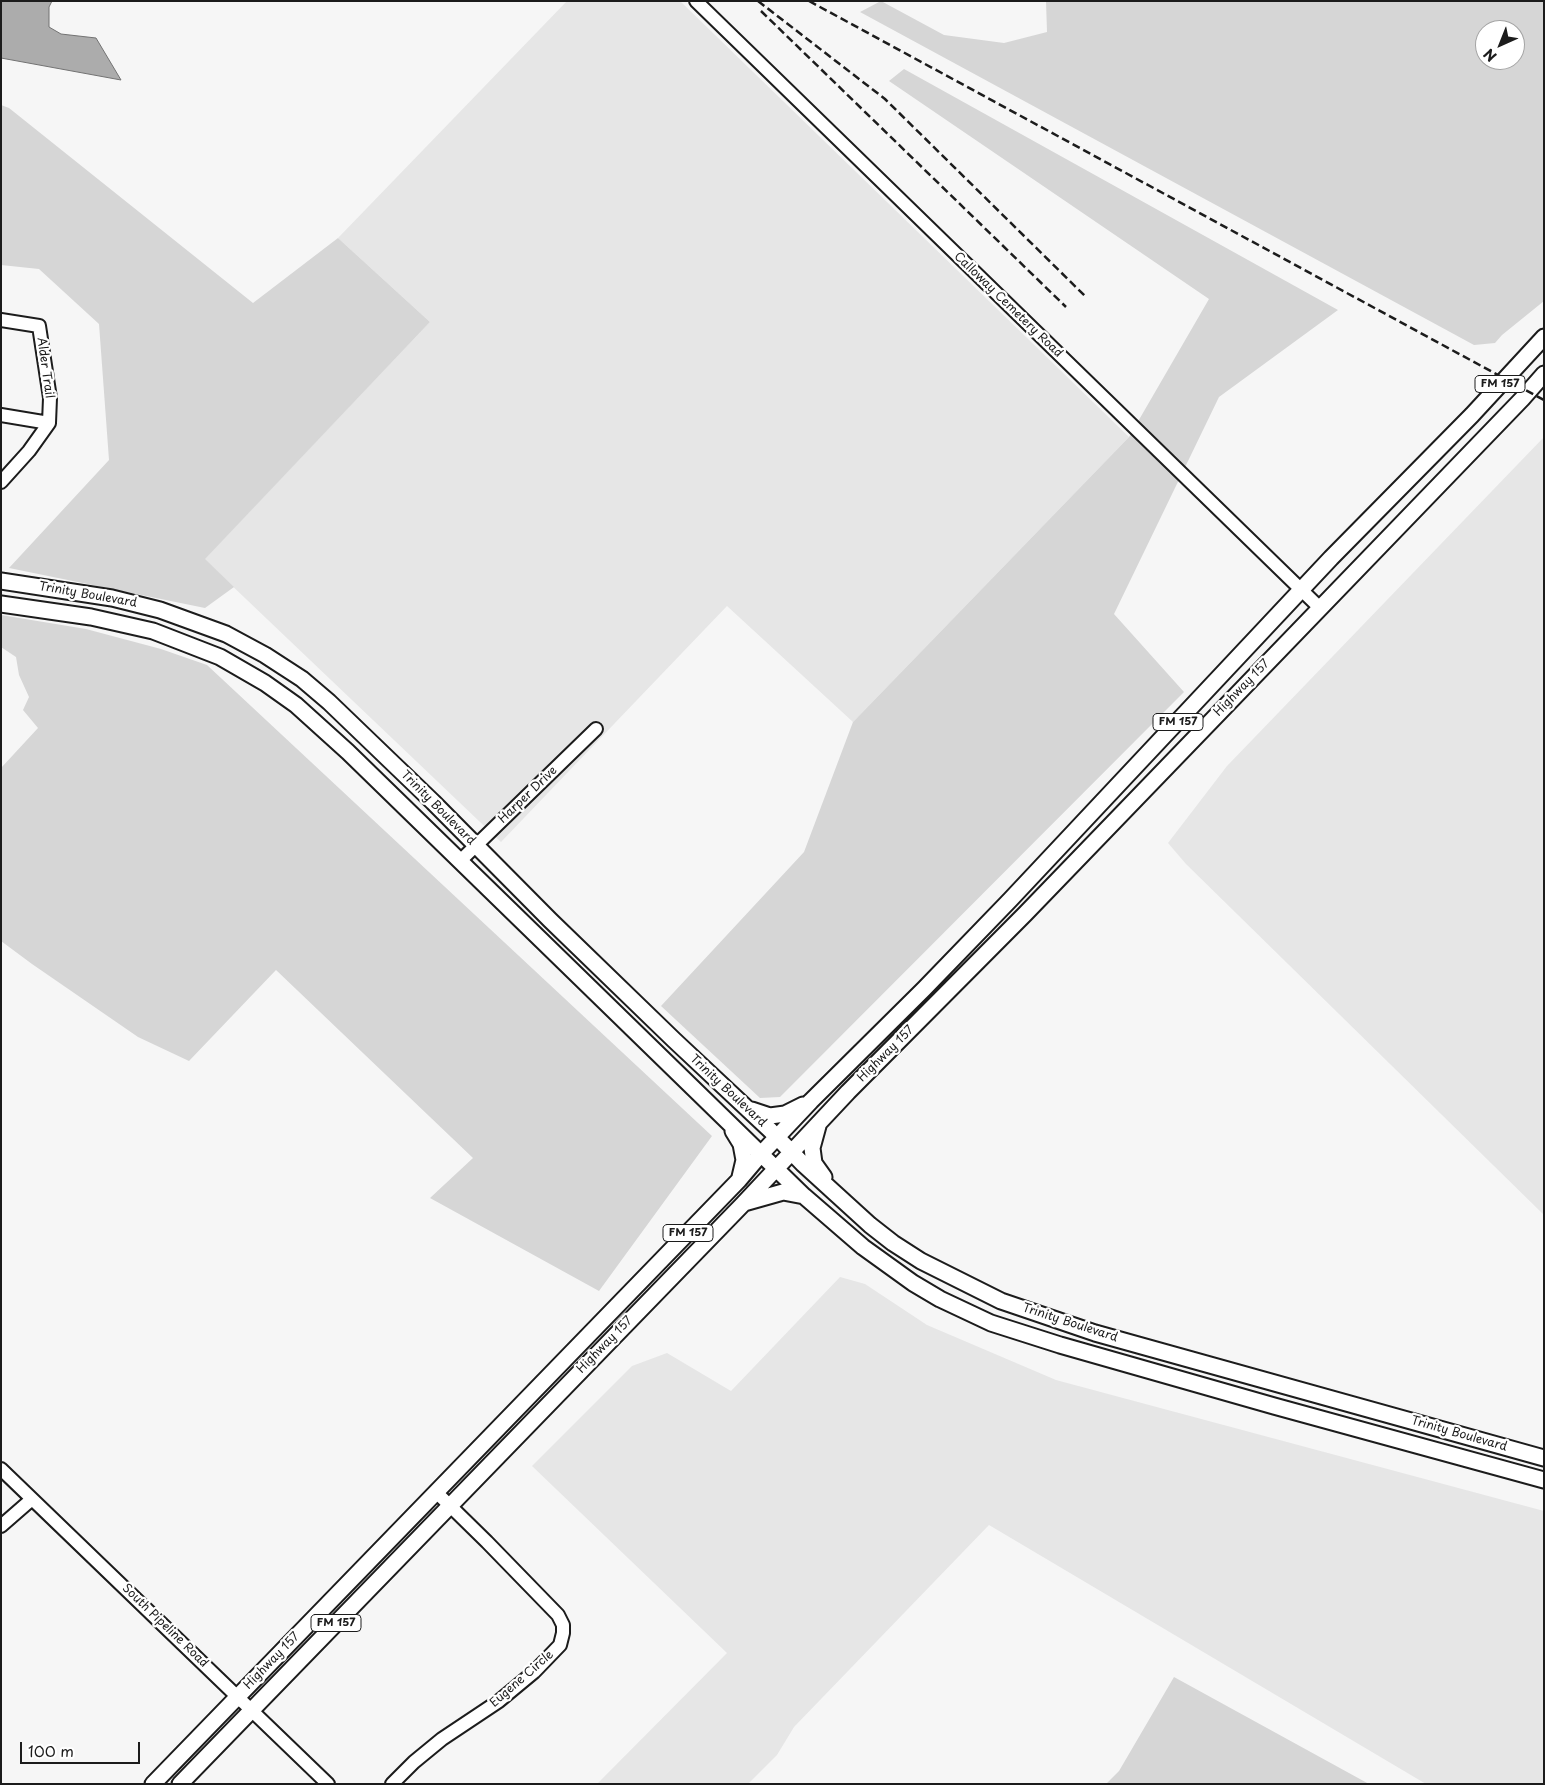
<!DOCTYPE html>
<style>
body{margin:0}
#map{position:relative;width:1545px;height:1785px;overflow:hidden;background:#f6f6f6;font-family:"Playpen Sans",sans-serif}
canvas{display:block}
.frame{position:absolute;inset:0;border:2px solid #1c1c1c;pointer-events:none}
.north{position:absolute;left:1475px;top:20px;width:50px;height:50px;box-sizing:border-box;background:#fff;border:1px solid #a4a4a4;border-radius:50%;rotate:224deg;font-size:14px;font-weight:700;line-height:20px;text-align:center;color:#1c1c1c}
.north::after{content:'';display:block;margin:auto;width:18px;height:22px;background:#1c1c1c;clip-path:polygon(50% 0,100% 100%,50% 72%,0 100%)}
.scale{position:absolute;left:20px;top:1742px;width:120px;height:22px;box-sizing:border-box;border:2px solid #1c1c1c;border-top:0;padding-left:6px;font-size:15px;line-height:18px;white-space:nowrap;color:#1c1c1c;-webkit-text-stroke:4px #fff;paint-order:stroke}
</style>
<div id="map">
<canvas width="1545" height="1785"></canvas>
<div class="frame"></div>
<div class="north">N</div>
<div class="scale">100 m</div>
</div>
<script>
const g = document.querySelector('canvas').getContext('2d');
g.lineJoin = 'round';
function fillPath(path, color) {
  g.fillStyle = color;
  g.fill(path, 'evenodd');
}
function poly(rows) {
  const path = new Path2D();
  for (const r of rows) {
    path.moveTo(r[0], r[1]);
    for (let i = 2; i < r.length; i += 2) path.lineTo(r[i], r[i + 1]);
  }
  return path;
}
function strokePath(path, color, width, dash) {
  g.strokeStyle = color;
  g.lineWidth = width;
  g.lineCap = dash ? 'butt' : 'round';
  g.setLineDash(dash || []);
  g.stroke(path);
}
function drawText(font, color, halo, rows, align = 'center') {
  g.font = font + ' "Playpen Sans",sans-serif';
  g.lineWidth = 4.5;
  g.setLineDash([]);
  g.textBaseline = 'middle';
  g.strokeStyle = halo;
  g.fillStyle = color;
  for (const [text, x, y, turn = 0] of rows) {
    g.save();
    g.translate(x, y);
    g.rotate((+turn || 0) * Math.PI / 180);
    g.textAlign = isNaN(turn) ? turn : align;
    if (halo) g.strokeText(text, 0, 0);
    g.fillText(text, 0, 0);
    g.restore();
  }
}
fillPath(poly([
 [567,1,680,1,1129,437,853,722,727,606,501,842,204,559,430,322,338,238],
 [1544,437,1544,1215,1186,864,1168,843,1227,766],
 [840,1277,865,1284,927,1325,1056,1380,1544,1511,1544,1784,1426,1784,989,1525,794,1727,777,1755,748,1784,597,1784,727,1653,532,1466,632,1366,667,1353,731,1391]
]), '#e6e6e6');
fillPath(poly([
 [881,1,944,35,1004,43,1047,32,1046,1,1544,1,1544,301,1502,335,1495,343,1474,345,860,12],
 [1485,30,1515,30,1515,60,1485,60],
 [904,69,1338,310,1219,397,1114,614,1184,692,780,1097,760,1098,661,1006,804,852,853,722,1129,437,1209,299,889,81],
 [1,105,9,108,253,303,338,238,430,322,205,559,234,587,205,608,9,568,109,460,99,324,39,269,1,265],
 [1,615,86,629,161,649,207,665,712,1136,599,1291,430,1198,473,1158,276,970,189,1061,138,1037,32,964,1,941,1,768,38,728,23,710,29,697,19,675,16,657,1,647],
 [1174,1677,1369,1784,1106,1784,1119,1771]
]), '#d6d6d6');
const water = poly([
 [1,1,52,1,49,7,49,27,61,34,96,38,121,80,1,58,1,1]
]);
fillPath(water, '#acacac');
strokePath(water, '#727272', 1);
const minor = poly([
 [696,1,1320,608],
 [1,320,39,326,50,398,49,423,29,451,1,482],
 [1,415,49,423],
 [460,861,596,729],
 [1,1469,328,1784],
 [1,1526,32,1499],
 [392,1784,414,1762,442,1739,499,1701,534,1672,560,1645,563,1633,563,1625,558,1615,487,1542,436,1492]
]);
const major = poly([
 [1,581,112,598,160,610,226,634,265,655,302,679,329,702,433,802,550,920,674,1040,770,1130,803,1164,870,1225,893,1243,921,1261,1001,1301,1095,1333,1544,1458],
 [1,604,91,617,153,631,220,657,265,683,296,705,348,752,804,1196,863,1247,913,1283,940,1299,991,1323,1060,1345,1274,1406,1544,1480],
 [752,1110,770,1116,785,1114,803,1105],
 [818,1126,812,1148,814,1163,824,1177],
 [733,1131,741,1144,744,1160,740,1177],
 [744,1203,783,1192,804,1196],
 [153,1784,739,1180,761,1154,811,1101,924,989,1010,900,1331,558,1472,415,1544,337],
 [180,1784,743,1204,848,1092,1025,914,1522,399,1544,374]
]);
strokePath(minor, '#1c1c1c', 16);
strokePath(major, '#1c1c1c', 19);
strokePath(minor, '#fff', 12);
strokePath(major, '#fff', 15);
strokePath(poly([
 [758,1,885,99,1085,296],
 [809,1,1544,400],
 [761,11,1066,307]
]), '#1c1c1c', 2.5, [8, 4]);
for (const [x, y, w] of [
 [1500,384,50],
 [1178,722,50],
 [688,1233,50],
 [336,1623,50]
]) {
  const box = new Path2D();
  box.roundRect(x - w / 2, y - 8.5, w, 17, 4);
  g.fillStyle = '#fff';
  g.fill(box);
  strokePath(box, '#1c1c1c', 1);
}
drawText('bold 11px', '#1c1c1c', null, [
 ["FM 157",1500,384],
 ["FM 157",1178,722],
 ["FM 157",688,1233],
 ["FM 157",336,1623]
]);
drawText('12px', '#1c1c1c', '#fff', [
 ["Calloway Cemetery Road",1008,305,44],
 ["Alder Trail",45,368,82],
 ["Trinity Boulevard",88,595,10],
 ["Highway 157",1242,688,-46],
 ["Harper Drive",528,795,-44],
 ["Trinity Boulevard",438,808,45],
 ["Highway 157",886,1054,-45],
 ["Trinity Boulevard",728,1091,43],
 ["Trinity Boulevard",1070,1323,18],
 ["Highway 157",605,1345,-46],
 ["Trinity Boulevard",1459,1434,16],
 ["South Pipeline Road",165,1626,44],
 ["Highway 157",272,1661,-46],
 ["Eugene Circle",522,1679,-41]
]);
</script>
